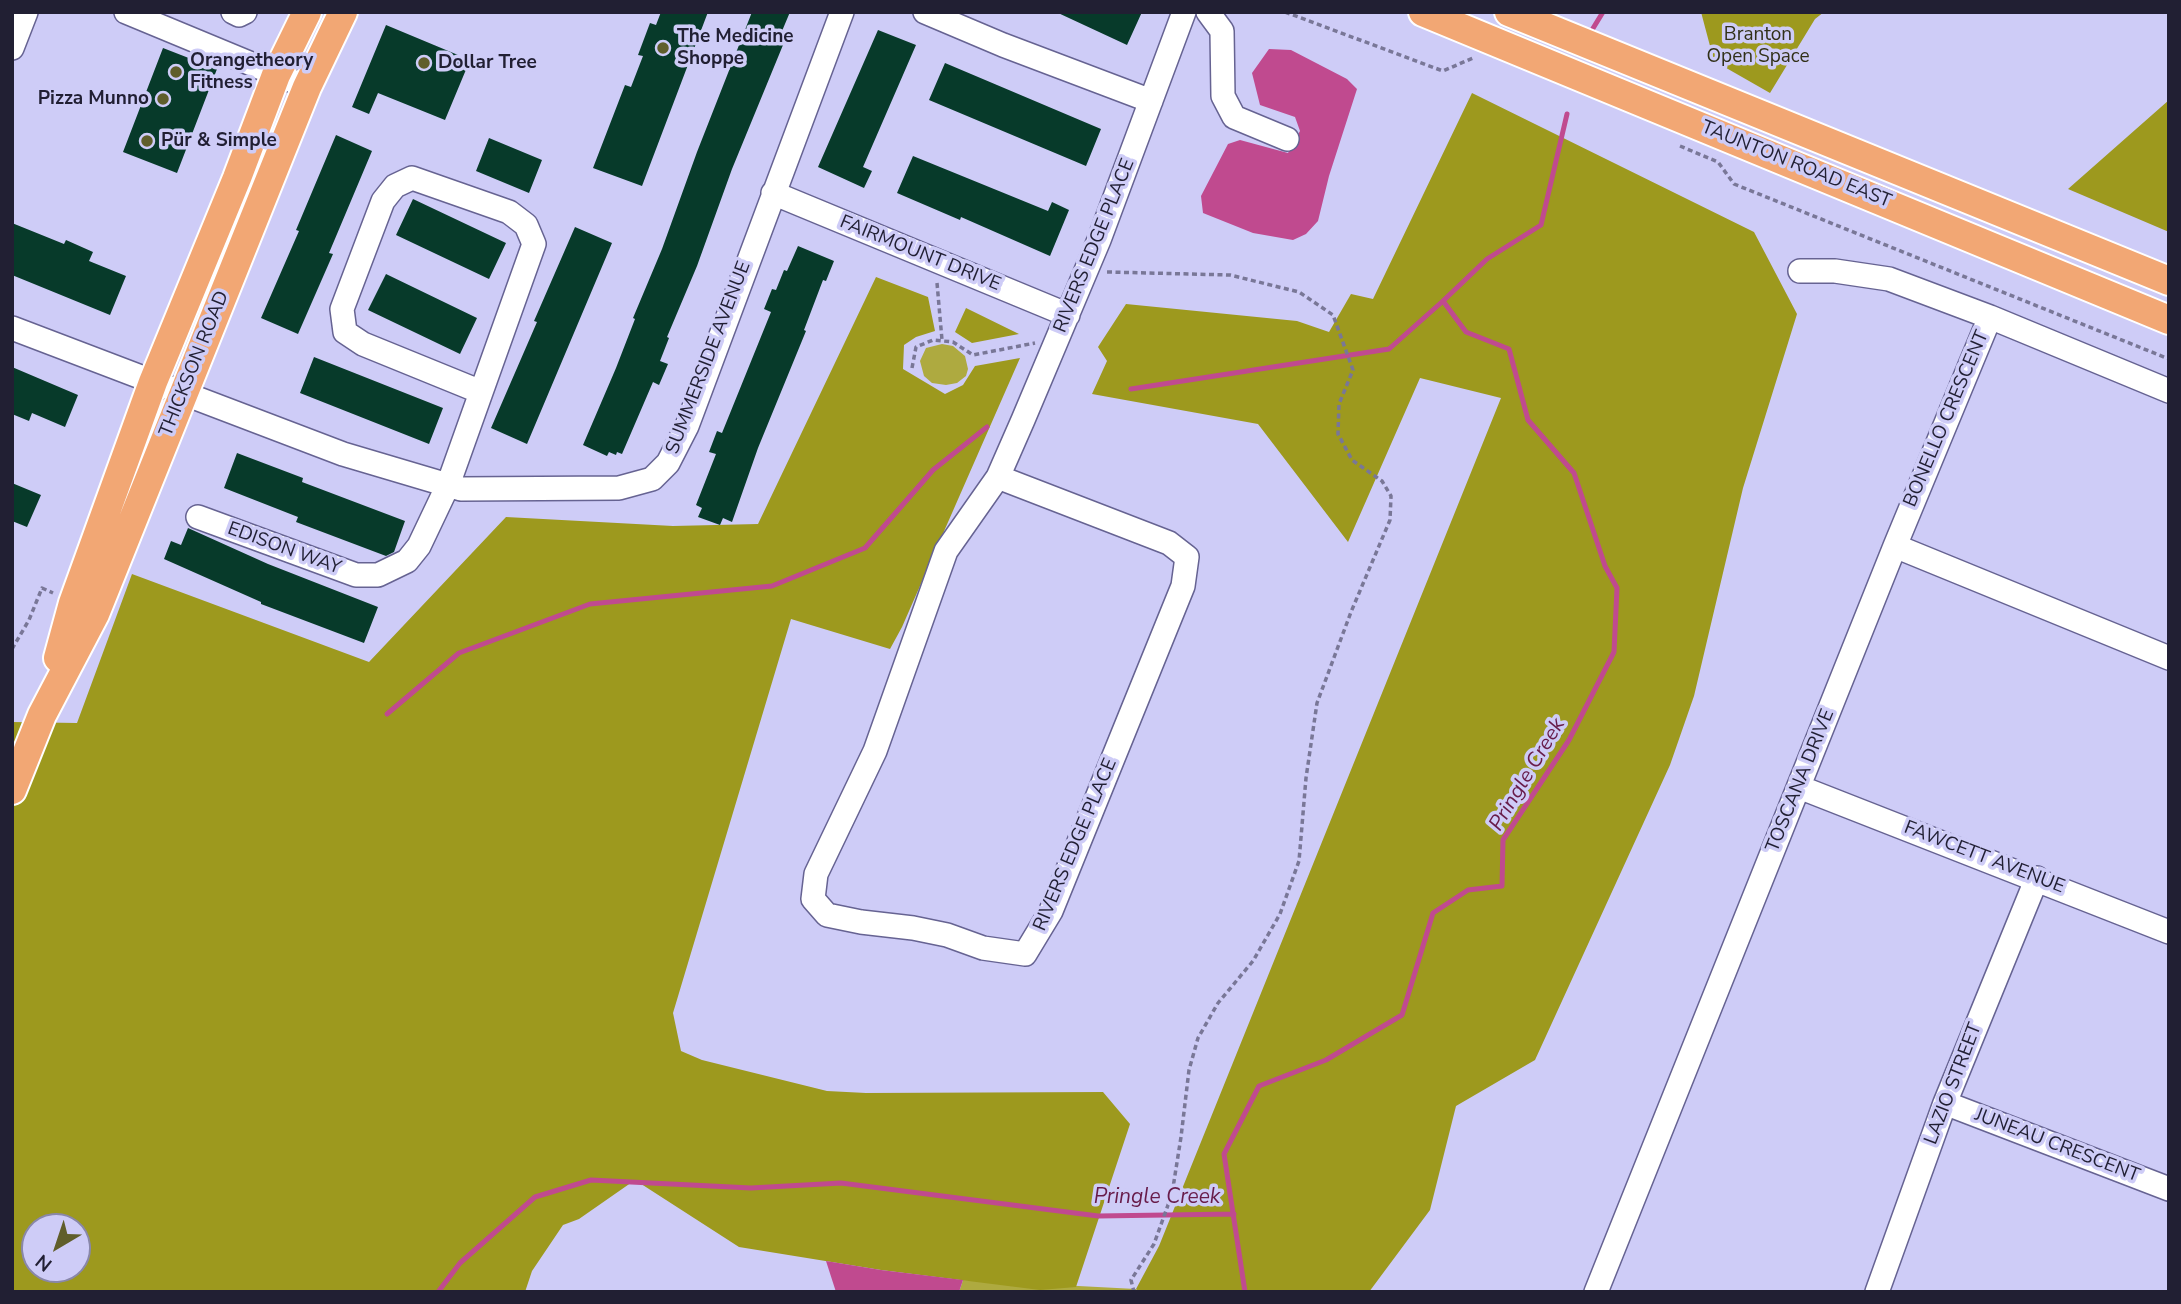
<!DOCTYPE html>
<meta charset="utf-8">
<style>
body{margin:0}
#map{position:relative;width:2181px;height:1304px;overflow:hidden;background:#ceccf7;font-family:"Nunito Sans",sans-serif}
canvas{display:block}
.frame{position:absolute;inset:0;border:14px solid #211f33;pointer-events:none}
.north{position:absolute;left:21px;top:1213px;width:70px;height:70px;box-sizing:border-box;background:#ceccf7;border:2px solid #8987a9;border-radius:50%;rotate:219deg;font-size:19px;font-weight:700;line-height:28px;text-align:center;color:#211f33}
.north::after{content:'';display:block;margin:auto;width:24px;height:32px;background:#605e2b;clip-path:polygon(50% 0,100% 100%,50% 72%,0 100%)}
</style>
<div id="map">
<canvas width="2181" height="1304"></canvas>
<div class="frame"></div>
<div class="north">N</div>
</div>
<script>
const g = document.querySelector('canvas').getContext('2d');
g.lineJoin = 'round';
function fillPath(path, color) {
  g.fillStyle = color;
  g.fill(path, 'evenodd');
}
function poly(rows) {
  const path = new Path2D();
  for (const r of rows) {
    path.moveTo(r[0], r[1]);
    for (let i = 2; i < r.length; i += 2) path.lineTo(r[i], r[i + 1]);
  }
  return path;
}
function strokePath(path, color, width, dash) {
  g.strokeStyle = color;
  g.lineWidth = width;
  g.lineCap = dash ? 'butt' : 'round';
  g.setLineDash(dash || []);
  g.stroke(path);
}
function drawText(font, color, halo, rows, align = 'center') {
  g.font = font + ' "Nunito Sans",sans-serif';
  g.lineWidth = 7;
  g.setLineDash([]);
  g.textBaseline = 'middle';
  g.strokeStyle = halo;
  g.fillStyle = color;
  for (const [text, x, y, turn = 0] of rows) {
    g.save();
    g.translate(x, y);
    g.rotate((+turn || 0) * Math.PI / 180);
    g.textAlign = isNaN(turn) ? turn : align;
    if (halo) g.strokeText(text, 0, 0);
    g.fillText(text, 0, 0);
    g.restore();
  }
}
fillPath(poly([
 [942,344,953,346,965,356,968,369,966,376,957,383,946,385,932,383,924,376,920,361,926,348],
 [963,1280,1136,1289,1138,1292,959,1292]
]), '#aeaa40');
fillPath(poly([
 [1701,12,1824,12,1815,19,1770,93,1714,61],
 [1472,93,1754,232,1797,314,1743,488,1694,696,1670,765,1535,1060,1456,1106,1430,1210,1369,1292,1139,1292,1136,1289,1159,1246,1501,398,1420,378,1348,542,1258,424,1092,394,1107,361,1098,347,1126,304,1297,321,1329,332,1351,294,1373,299],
 [2169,100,2169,232,2068,189],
 [876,277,928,297,935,331,916,337,904,345,903,369,945,394,963,385,975,366,1020,358,902,627,890,649,791,619,673,1013,681,1051,702,1060,827,1091,866,1093,1103,1092,1130,1124,1076,1287,1040,1290,881,1270,739,1247,635,1180,579,1219,563,1225,532,1271,525,1292,12,1292,12,722,77,723,132,574,369,662,506,517,673,526,758,524],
 [35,1227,77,1227,77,1269,35,1269],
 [966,308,1019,334,972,343,955,332]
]), '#9d991e');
fillPath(poly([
 [1269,49,1291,50,1347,79,1357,89,1329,176,1318,221,1306,234,1293,240,1253,233,1203,213,1201,196,1228,144,1240,140,1288,153,1300,131,1295,117,1260,105,1252,73],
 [826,1261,881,1270,963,1280,959,1292,836,1292]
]), '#c04a8f');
strokePath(poly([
 [1592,30,1603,12],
 [1131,389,1389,349,1443,301,1487,259,1541,225,1567,114],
 [387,714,459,653,590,604,772,586,865,548,933,470,987,427],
 [438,1292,460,1263,535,1197,591,1180,751,1188,841,1183,1098,1216,1234,1214],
 [1245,1292,1224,1154,1259,1086,1326,1060,1402,1015,1433,913,1468,890,1502,886,1503,840,1569,740,1614,652,1617,588,1605,566,1574,473,1528,420,1509,349,1466,332,1443,301]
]), '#c04a8f', 5);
fillPath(poly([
 [661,12,708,12,642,186,593,168,625,85,631,87,643,56,638,55,650,23,656,25],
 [752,12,790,12,777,43,783,45,732,169,697,266,667,337,669,338,660,361,668,364,659,385,653,382,622,454,617,452,616,455,609,452,607,456,583,445,616,368,635,319,633,318,662,249,697,152],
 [1056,12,1142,12,1127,45],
 [386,25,470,60,445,120,378,93,369,114,352,107],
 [878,30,916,45,863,167,872,171,864,188,818,167],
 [163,48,217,69,177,173,123,152],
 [945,63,1101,129,1086,166,929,100],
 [336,135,372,151,329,253,333,254,298,334,261,318,299,231,296,230],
 [489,138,542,160,529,193,476,171],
 [913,156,1048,211,1052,202,1069,210,1050,256,961,217,960,220,897,193],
 [413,199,506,243,489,279,396,235],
 [12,223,64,244,66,240,93,252,89,261,126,276,110,315,12,275],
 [575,227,612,243,527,444,491,428,537,322,534,321],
 [798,246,834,261,826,281,823,280,804,330,806,331,758,448,732,522,723,518,720,525,698,517,702,508,696,505,716,454,709,452,717,431,722,433,771,312,764,309,772,289,776,290,784,270,787,271],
 [386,274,477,318,460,354,368,310],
 [314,357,443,408,429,444,300,393],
 [12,367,78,395,65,427,32,413,29,421,12,414],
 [237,453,303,478,302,482,405,521,394,552,386,556,296,522,298,517,224,488],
 [12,483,41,495,27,527,12,521],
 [188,528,268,564,378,607,364,643,261,604,261,602,164,559,171,541,181,545]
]), '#073a2a');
const minor = poly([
 [126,12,307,87],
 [233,12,239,15,245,12],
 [925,12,1003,45,1151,101],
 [1208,12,1222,31,1223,96,1234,117,1287,139],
 [12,48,26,12],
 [773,193,1068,315],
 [1800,271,1835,271,1889,279,1990,317,2169,391],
 [12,328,343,454,461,489,619,488,652,479,668,463,687,426,842,12],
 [998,477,1169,543,1187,557,1183,586,1051,911,1025,954,983,948,947,935,913,928,861,922,827,915,813,899,816,874,875,751,946,551,998,477,1023,420,1099,240,1184,12],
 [198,517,356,575,378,575,407,561,419,546,448,485,534,244,526,225,509,212,412,178,395,186,383,201,342,309,345,332,363,344,481,392],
 [1895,546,2169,658],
 [1799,787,2169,932],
 [1945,1103,2169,1189],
 [1596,1292,1895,546,1990,317],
 [1877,1292,1945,1103,2037,878]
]);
const major = poly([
 [1423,12,2169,320],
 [1509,12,2169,281],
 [58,658,73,603,153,382,237,178,276,75,307,12],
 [12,790,42,715,95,614,307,87,343,12]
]);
strokePath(minor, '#666392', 26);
strokePath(major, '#fff', 32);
strokePath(poly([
 [1285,12,1443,71,1473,58],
 [1680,146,1718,162,1734,184,2169,359],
 [1107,272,1230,275,1299,292,1333,315,1353,370,1339,404,1338,434,1352,460,1382,481,1391,496,1390,520,1351,612,1317,703,1306,778,1299,861,1280,914,1253,961,1218,1003,1198,1038,1189,1070,1181,1137,1172,1194,1154,1244,1131,1280,1134,1292],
 [937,283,942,340],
 [912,368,916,347,933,340,953,342,973,355,1035,343],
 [12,649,29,620,42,588,53,593]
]), '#797797', 3.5, [5, 3.5]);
strokePath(minor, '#fff', 23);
strokePath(major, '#f2a774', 28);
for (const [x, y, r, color] of [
 [663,48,7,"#605e2b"],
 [424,63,7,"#605e2b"],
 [176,72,7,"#605e2b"],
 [163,99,7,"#605e2b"],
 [147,141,7,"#605e2b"]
]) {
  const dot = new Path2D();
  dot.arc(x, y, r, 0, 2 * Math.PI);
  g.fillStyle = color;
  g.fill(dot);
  strokePath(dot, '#ceccf7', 2.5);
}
drawText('19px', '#313018', '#ceccf7', [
 ["Branton",1758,35],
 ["Open Space",1758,57]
]);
drawText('bold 19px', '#211f33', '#ceccf7', [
 ["The Medicine",677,37],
 ["Shoppe",677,59],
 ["Orangetheory",190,61],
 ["Fitness",190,83],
 ["Dollar Tree",438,63],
 ["Pizza Munno",149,99,"right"],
 ["Pür & Simple",161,141]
], 'left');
drawText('19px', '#211f33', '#ceccf7', [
 ["TAUNTON ROAD EAST",1796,165,22],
 ["RIVERS EDGE PLACE",1095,246,-68],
 ["FAIRMOUNT DRIVE",920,254,22],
 ["SUMMERSIDE AVENUE",709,358,-69],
 ["THICKSON ROAD",195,364,-68],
 ["BONELLO CRESCENT",1947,419,-67],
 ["EDISON WAY",284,549,20],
 ["TOSCANA DRIVE",1801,781,-68],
 ["RIVERS EDGE PLACE",1076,845,-67],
 ["FAWCETT AVENUE",1984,858,21],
 ["LAZIO STREET",1954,1084,-69],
 ["JUNEAU CRESCENT",2057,1146,21]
]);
drawText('italic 21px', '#681c4a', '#ceccf7', [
 ["Pringle Creek",1528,775,-59],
 ["Pringle Creek",1157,1198]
]);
</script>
